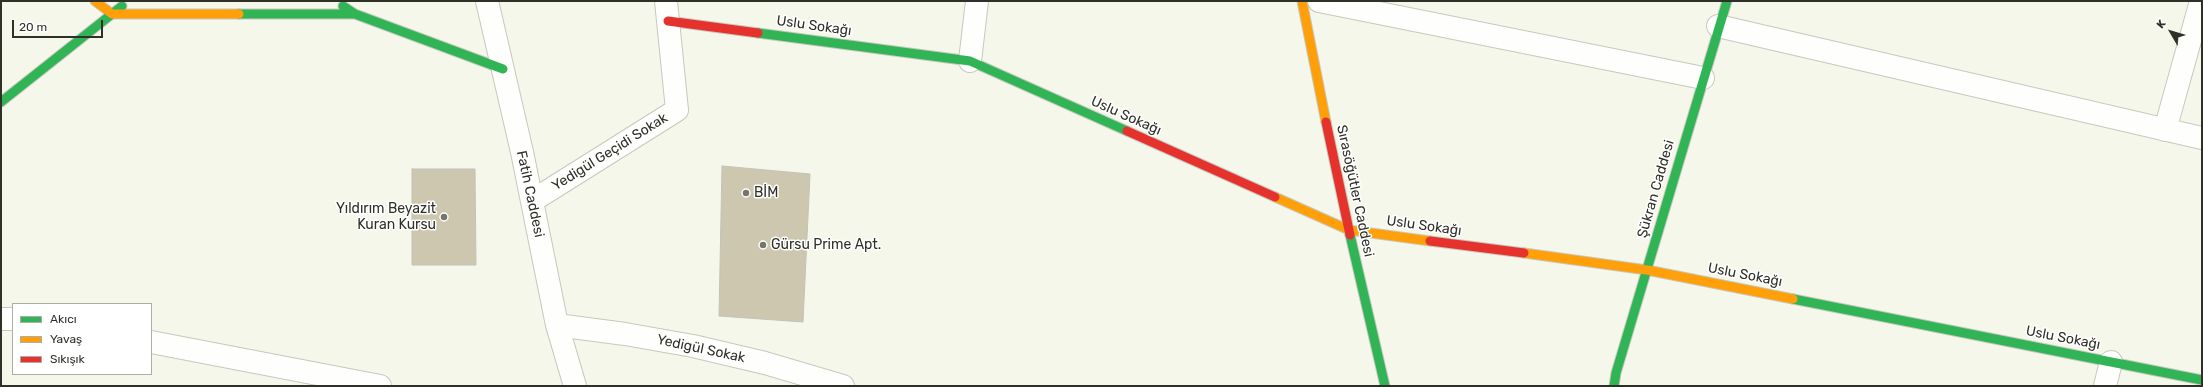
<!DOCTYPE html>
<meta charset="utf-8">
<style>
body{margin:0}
#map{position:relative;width:2203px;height:387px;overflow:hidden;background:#f6f7eb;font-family:Rubik,sans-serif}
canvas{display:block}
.frame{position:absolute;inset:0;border:2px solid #2f3128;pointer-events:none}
.legend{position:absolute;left:12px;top:303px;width:140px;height:72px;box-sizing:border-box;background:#fff;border:1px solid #acada9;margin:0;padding:5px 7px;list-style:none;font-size:12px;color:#2f3128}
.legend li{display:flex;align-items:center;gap:8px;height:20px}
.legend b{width:20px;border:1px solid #acada9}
.north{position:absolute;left:2151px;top:12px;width:40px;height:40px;-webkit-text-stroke:3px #fff;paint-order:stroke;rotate:308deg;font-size:11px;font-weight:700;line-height:16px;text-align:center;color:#2f3128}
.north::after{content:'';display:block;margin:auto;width:14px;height:18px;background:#2f3128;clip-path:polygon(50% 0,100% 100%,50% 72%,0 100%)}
.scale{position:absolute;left:12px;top:20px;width:91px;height:18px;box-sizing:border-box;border:2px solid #2f3128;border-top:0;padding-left:5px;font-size:12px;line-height:14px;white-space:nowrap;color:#2f3128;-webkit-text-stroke:3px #fff;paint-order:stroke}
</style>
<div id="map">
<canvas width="2203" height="387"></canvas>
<div class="frame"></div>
<ul class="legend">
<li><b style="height:5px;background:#30b455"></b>Akıcı</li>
<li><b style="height:5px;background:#ff9f0a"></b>Yavaş</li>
<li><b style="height:5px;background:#e5322d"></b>Sıkışık</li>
</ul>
<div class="north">K</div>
<div class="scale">20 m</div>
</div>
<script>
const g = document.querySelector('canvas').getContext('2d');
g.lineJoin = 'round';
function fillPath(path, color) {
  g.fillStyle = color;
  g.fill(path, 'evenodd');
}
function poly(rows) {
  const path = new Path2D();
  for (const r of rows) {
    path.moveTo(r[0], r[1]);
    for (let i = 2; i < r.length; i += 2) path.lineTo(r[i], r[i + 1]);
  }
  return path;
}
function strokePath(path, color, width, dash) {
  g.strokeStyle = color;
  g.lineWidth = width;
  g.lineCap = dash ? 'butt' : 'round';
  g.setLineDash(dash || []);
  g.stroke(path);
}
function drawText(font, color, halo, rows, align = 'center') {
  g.font = font + ' Rubik,sans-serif';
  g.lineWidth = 3;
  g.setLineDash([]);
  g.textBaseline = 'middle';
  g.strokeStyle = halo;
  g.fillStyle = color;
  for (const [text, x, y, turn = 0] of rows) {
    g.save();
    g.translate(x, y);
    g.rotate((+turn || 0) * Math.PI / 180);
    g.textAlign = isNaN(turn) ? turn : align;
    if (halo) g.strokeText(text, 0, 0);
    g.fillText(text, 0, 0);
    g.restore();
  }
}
const building = poly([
 [722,166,810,174,803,322,719,316,722,166],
 [412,169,475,169,476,265,412,265,412,169]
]);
fillPath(building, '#ccc7ae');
strokePath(building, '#c3c2b9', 1);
const street = poly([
 [487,1,522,152,557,325,575,386],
 [1319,1,1703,78],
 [1718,26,2202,138],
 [970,61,977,1],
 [2165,130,2201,1],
 [532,201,677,110,666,1],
 [1,319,13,319],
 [557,325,625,334,693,346,765,363,843,386],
 [151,342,380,386],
 [2105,386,2111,362]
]);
const fast = poly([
 [343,6,355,14,503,69],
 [239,14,355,14],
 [758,33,970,61,1127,131],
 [1,102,122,6],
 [1350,235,1385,386],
 [1793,299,2202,380],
 [1614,386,1616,373,1727,1]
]);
const slow = poly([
 [95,1,112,14,239,14],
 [1302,1,1326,122],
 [1275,197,1349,230,1430,241],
 [1524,253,1647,270,1793,299]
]);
const jam = poly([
 [668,21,758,33],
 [1326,122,1350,235],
 [1127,131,1275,197],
 [1430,241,1524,253]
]);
strokePath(street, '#c7c8be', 24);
strokePath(fast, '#c7c8be', 11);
strokePath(slow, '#c7c8be', 11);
strokePath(jam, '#c7c8be', 11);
strokePath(street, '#fefefc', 22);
strokePath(fast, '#30b455', 9);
strokePath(slow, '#ff9f0a', 9);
strokePath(jam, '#e5322d', 9);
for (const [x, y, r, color] of [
 [746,193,4,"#75766c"],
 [444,217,4,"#75766c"],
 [763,245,4,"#75766c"]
]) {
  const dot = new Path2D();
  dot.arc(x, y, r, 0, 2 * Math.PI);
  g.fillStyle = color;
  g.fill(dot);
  strokePath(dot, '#fff', 1.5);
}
drawText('14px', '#2f3128', '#fff', [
 ["Uslu Sokağı",814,26,8],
 ["Uslu Sokağı",1126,116,24],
 ["Yedigül Geçidi Sokak",610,152,-32],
 ["Şükran Caddesi",1656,189,-74],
 ["Sırasöğütler Caddesi",1355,191,78],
 ["Fatih Caddesi",530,194,78],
 ["Uslu Sokağı",1424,226,8],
 ["Uslu Sokağı",1745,275,11],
 ["Uslu Sokağı",2063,338,11],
 ["Yedigül Sokak",701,349,12]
]);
drawText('14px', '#2f3128', '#fff', [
 ["BİM",754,193],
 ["Yıldırım Beyazit",436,209,"right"],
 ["Kuran Kursu",436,225,"right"],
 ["Gürsu Prime Apt.",771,245]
], 'left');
</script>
